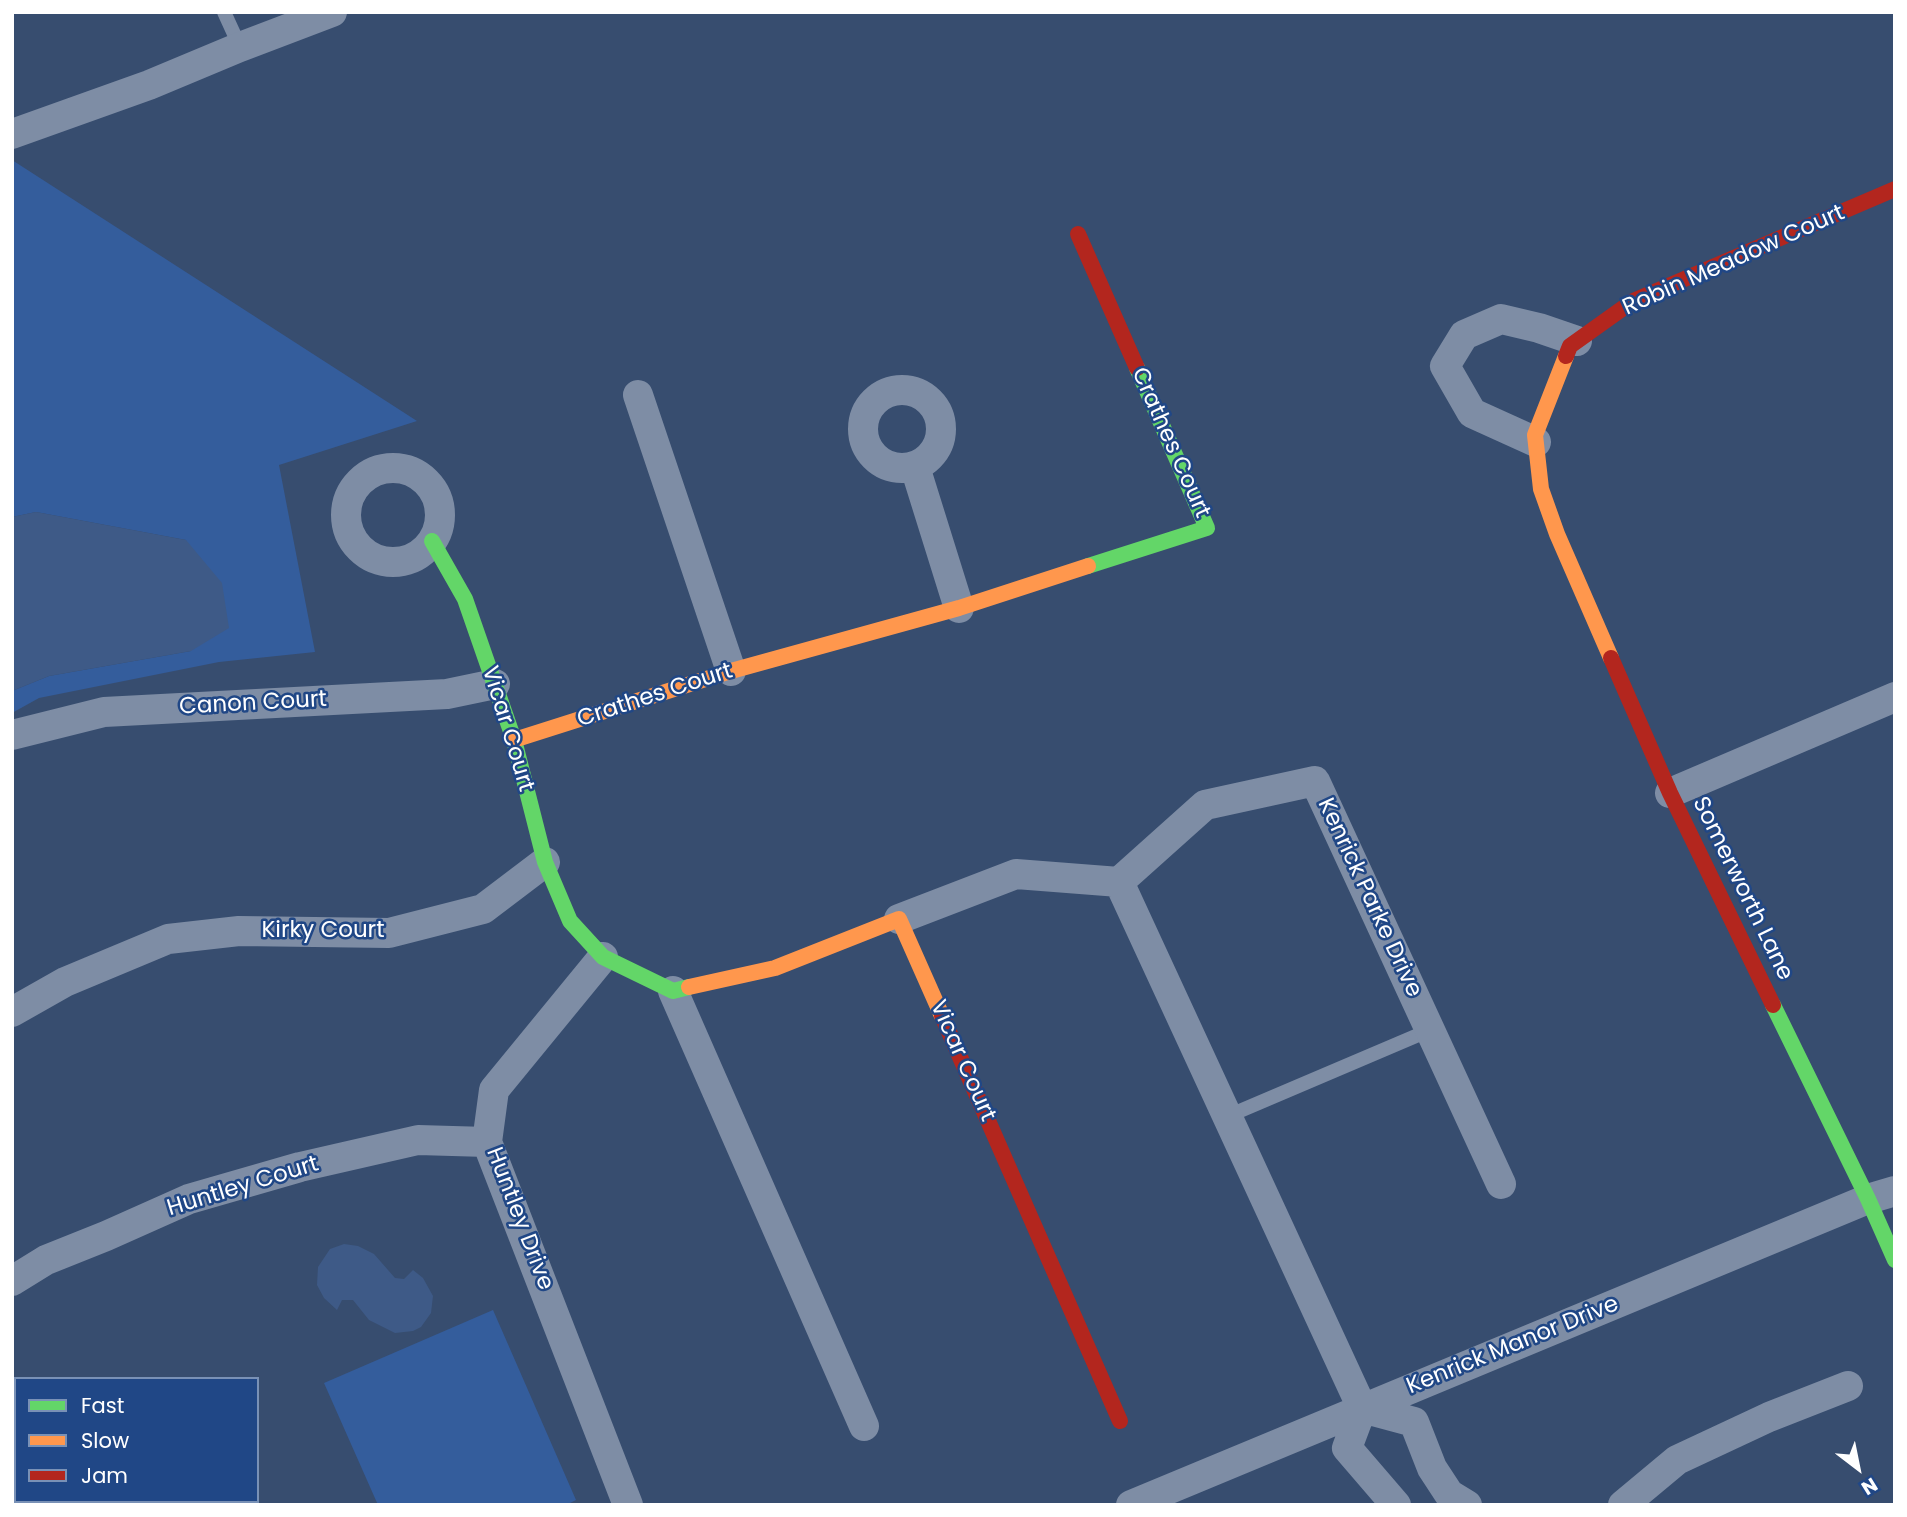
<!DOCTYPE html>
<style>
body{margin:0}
#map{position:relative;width:1907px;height:1517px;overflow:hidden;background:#374d6f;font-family:Poppins,sans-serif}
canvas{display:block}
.frame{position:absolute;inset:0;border:14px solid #fff;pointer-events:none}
.legend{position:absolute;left:14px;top:1377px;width:245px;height:126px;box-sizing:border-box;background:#204786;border:2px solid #7991b6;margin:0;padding:9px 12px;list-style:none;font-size:21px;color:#fff}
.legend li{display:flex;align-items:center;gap:14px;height:35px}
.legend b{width:35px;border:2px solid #7991b6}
.north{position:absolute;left:1823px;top:1433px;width:70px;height:70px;-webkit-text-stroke:5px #204786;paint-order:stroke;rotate:148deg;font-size:19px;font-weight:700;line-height:28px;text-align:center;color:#fff}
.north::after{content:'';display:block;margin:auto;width:24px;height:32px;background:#fff;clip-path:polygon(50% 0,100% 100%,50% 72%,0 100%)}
</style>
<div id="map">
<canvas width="1907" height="1517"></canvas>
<div class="frame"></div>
<ul class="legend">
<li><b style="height:9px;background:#63d668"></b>Fast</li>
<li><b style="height:9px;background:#ff974d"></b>Slow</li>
<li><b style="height:9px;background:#b3261e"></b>Jam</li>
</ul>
<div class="north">N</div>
</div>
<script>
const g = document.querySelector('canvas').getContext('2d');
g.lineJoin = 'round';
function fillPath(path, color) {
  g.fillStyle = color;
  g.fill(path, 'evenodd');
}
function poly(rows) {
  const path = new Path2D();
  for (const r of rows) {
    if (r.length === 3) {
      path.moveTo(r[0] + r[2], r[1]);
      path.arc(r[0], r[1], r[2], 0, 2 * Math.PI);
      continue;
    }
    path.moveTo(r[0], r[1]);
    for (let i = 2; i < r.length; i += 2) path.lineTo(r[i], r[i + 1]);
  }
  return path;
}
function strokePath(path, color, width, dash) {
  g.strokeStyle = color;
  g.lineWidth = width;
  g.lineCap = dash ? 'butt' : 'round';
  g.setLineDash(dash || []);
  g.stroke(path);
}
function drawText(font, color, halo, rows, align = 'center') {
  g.font = font + ' Poppins,sans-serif';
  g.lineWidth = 5;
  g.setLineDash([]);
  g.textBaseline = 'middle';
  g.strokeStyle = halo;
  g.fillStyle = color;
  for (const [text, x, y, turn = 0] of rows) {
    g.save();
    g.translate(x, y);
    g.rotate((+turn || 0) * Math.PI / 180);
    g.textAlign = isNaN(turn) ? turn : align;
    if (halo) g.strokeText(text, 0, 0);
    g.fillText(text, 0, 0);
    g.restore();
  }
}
fillPath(poly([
 [12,160,417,421,279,465,315,652,219,662,39,698,12,713,12,691,49,676,191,651,186,540,36,512,12,517],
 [493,1310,576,1500,566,1505,378,1505,324,1383]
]), '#345d9c');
fillPath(poly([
 [36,512,186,540,222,583,229,628,191,651,49,676,12,691,12,517],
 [344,1244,358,1246,374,1254,395,1278,404,1279,413,1270,423,1278,433,1296,431,1313,421,1327,413,1331,395,1333,369,1320,353,1300,342,1300,337,1310,324,1298,317,1285,318,1267,330,1249]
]), '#3e5a87');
strokePath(poly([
 [224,12,240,47],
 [1228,1116,1430,1030]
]), '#7e8da5', 14);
strokePath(poly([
 [12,134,149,85,240,47,332,12],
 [902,429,39],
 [638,395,731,671],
 [1536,442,1472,413,1445,366,1464,335,1501,319,1539,328,1577,341],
 [915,467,959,608],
 [393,515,47],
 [12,735,104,712,447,694,495,684],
 [1670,793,1895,697],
 [1119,882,1362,1408],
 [899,919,1016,874,1119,882,1205,805,1315,781,1501,1184],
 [603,957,494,1090,487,1142,628,1505],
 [673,991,864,1426],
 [12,1012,65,982,168,939,239,931,389,933,483,909,545,862],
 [12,1281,46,1260,106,1236,189,1199,300,1167,418,1140,487,1142],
 [1131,1505,1868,1199,1895,1191],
 [1396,1505,1347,1448,1362,1408,1414,1422,1432,1468,1449,1494,1467,1505],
 [1623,1505,1677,1460,1769,1417,1848,1386]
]), '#7e8da5', 30);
strokePath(poly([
 [432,541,465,599,514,740,545,862,570,921,603,957,673,991,689,987],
 [1088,566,1207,528,1137,368],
 [1773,1005,1868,1199,1895,1260]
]), '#63d668', 16);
strokePath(poly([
 [1566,356,1535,435,1541,489,1557,534,1611,658],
 [514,740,731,671,959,608,1088,566],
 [689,987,775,968,899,919,942,1016]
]), '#ff974d', 16);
strokePath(poly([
 [1078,234,1137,368],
 [1566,356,1570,346,1633,301,1895,189],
 [1611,658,1670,793,1773,1005],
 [942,1016,1120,1421]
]), '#b3261e', 16);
drawText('23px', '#fff', '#204786', [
 ["Robin Meadow Court",1734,261,-24],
 ["Crathes Court",1170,443,66],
 ["Crathes Court",655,696,-18],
 ["Canon Court",253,704,-3],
 ["Vicar Court",507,729,73],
 ["Somerworth Lane",1742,889,64],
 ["Kenrick Parke Drive",1369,898,65],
 ["Kirky Court",323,931],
 ["Vicar Court",962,1061,66],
 ["Huntley Court",243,1187,-17],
 ["Huntley Drive",519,1219,69],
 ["Kenrick Manor Drive",1513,1346,-22]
]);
</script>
